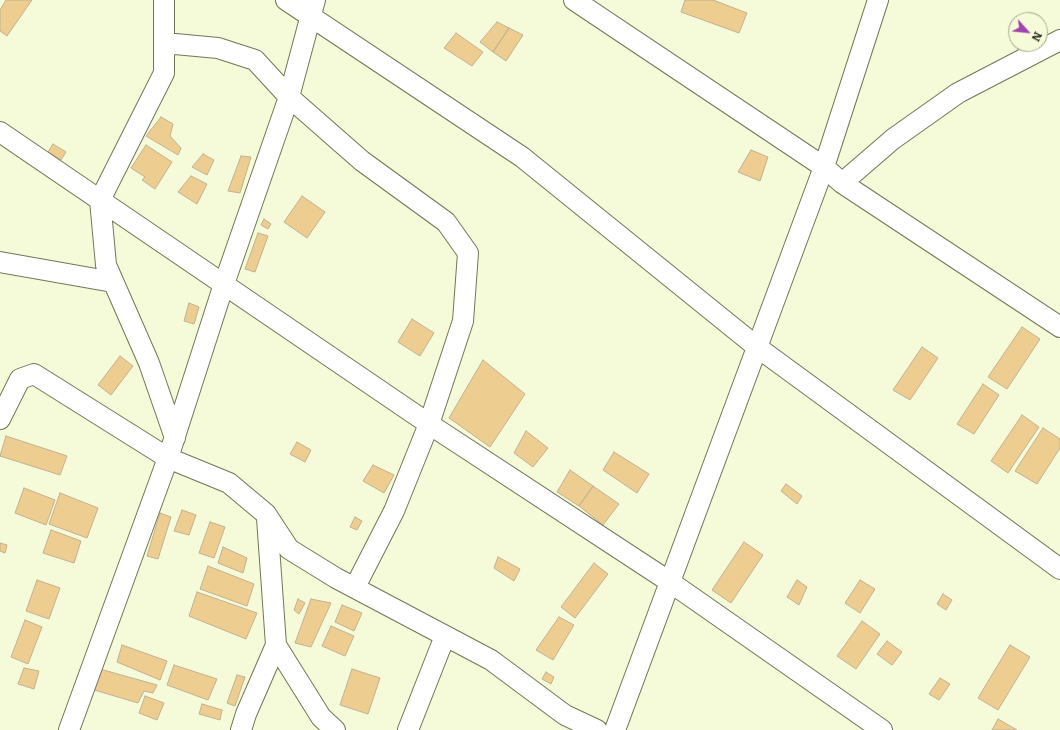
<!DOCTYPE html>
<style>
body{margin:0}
#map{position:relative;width:1060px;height:730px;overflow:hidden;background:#f5fad8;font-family:Literata,serif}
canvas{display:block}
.north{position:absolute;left:1008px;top:12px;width:40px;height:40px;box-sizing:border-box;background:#f5fad8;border:1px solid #a5a88e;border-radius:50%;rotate:117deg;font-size:11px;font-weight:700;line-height:16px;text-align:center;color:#2c2d20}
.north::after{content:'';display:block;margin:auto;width:14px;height:18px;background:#a043ad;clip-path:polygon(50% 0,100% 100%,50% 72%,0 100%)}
</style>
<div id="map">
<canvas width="1060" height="730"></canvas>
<div class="north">N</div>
</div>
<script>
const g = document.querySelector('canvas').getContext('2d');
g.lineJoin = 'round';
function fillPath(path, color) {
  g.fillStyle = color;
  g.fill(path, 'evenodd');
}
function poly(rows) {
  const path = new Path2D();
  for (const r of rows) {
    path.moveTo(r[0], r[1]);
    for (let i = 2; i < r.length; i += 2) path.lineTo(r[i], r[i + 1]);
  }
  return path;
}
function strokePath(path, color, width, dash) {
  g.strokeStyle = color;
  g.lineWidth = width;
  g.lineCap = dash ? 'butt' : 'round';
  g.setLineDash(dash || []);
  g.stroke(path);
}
const building = poly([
 [6,0,32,0,7,36,0,31,0,10,6,0],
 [685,0,713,0,747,13,739,33,681,12,685,0],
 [497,22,509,28,493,52,480,42,497,22],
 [509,28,523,35,506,61,493,52,509,28],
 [456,33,483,52,472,66,444,48,456,33],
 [161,117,173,124,170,136,181,148,178,155,146,136,161,117],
 [53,144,66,152,61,160,48,152,53,144],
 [146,145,172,162,155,189,142,180,145,177,131,168,146,145],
 [751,150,768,157,760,181,738,172,751,150],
 [203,154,214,160,207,175,192,167,203,154],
 [241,156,251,157,240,193,228,191,241,156],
 [191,176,207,184,197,204,178,192,191,176],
 [302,196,325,212,307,238,284,222,302,196],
 [264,219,271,224,268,229,261,225,264,219],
 [258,233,268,236,255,272,245,269,258,233],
 [189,303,199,307,194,324,184,321,189,303],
 [412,319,434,333,420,356,398,342,412,319],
 [1022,327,1040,339,1007,389,988,377,1022,327],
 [922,347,938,358,910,400,893,390,922,347],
 [120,356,133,366,111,395,98,385,120,356],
 [483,360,525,394,490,447,449,418,483,360],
 [983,384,999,395,974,434,957,424,983,384],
 [1022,415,1039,427,1008,473,991,461,1022,415],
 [1043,428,1060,439,1060,448,1037,484,1015,471,1043,428],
 [526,431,548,448,533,467,514,453,526,431],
 [6,436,67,456,60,475,0,456,6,436],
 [297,442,311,450,305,462,290,454,297,442],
 [614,452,649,474,637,493,603,470,614,452],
 [373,465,394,475,384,493,363,481,373,465],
 [570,470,593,486,579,506,557,492,570,470],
 [786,484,802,496,797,504,781,491,786,484],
 [593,486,619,504,603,525,579,506,593,486],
 [24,488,55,500,46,525,15,513,24,488],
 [60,493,98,508,87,538,49,524,60,493],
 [182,510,196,515,189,535,174,531,182,510],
 [160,513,171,517,158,559,147,556,160,513],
 [355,517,362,521,357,530,350,527,355,517],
 [210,522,225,527,214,558,199,553,210,522],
 [51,530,81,541,74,563,43,553,51,530],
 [744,542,763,555,731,603,712,590,744,542],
 [0,543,7,545,5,553,0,551,0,543],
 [223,547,247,558,243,573,218,563,223,547],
 [498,557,520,569,514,581,494,568,498,557],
 [594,563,608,574,575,618,561,607,594,563],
 [208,566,254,584,247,606,200,589,208,566],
 [37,580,60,588,49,619,26,611,37,580],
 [797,580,807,587,799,605,787,597,797,580],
 [860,580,875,589,860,613,845,603,860,580],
 [197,592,257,613,246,639,189,616,197,592],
 [943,594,952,600,946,610,937,604,943,594],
 [298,599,305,603,299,614,294,610,298,599],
 [311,599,331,603,311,647,295,643,311,599],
 [342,605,362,613,354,631,335,622,342,605],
 [559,617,574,625,553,660,536,650,559,617],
 [25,620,42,627,28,664,11,657,25,620],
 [862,621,880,634,856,669,837,656,862,621],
 [331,626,354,636,345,656,322,646,331,626],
 [887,641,902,652,892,665,877,654,887,641],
 [122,645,167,661,160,680,117,662,122,645],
 [1010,645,1030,657,998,710,978,698,1010,645],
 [174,665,217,679,208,700,167,685,174,665],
 [24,668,39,671,34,689,18,684,24,668],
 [100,669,157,685,153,693,144,691,138,703,91,689,100,669],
 [352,669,380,678,368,714,340,705,352,669],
 [546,672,554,677,551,684,542,679,546,672],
 [237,675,245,677,235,706,227,703,237,675],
 [940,678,950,684,939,700,929,694,940,678],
 [145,696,164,703,157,720,139,713,145,696],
 [202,704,222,710,220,720,199,714,202,704],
 [998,719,1017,730,992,730,998,719]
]);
fillPath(building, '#edce90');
strokePath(building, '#c0b192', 1);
const minor = poly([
 [164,0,164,73,100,200,106,265,149,363,175,438],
 [286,0,522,157,757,347,1060,569],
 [574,0,824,167,842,183,1060,327],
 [164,43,218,48,255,60,289,97,362,161,446,222,468,253,463,321,429,424,394,511,355,587],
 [0,132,429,424,670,582,882,730],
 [842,183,893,139,958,93,1060,40],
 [0,262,113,282],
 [0,419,20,379,34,374,168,458,229,483,266,514,289,549,336,578,491,660,565,715,597,730],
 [267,518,276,645,321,717,335,730],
 [69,730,168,458,224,284,289,97,315,0],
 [241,730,246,714,276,645],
 [408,730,445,636],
 [615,730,824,167,878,0]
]);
strokePath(minor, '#727657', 22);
strokePath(minor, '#fff', 20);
</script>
